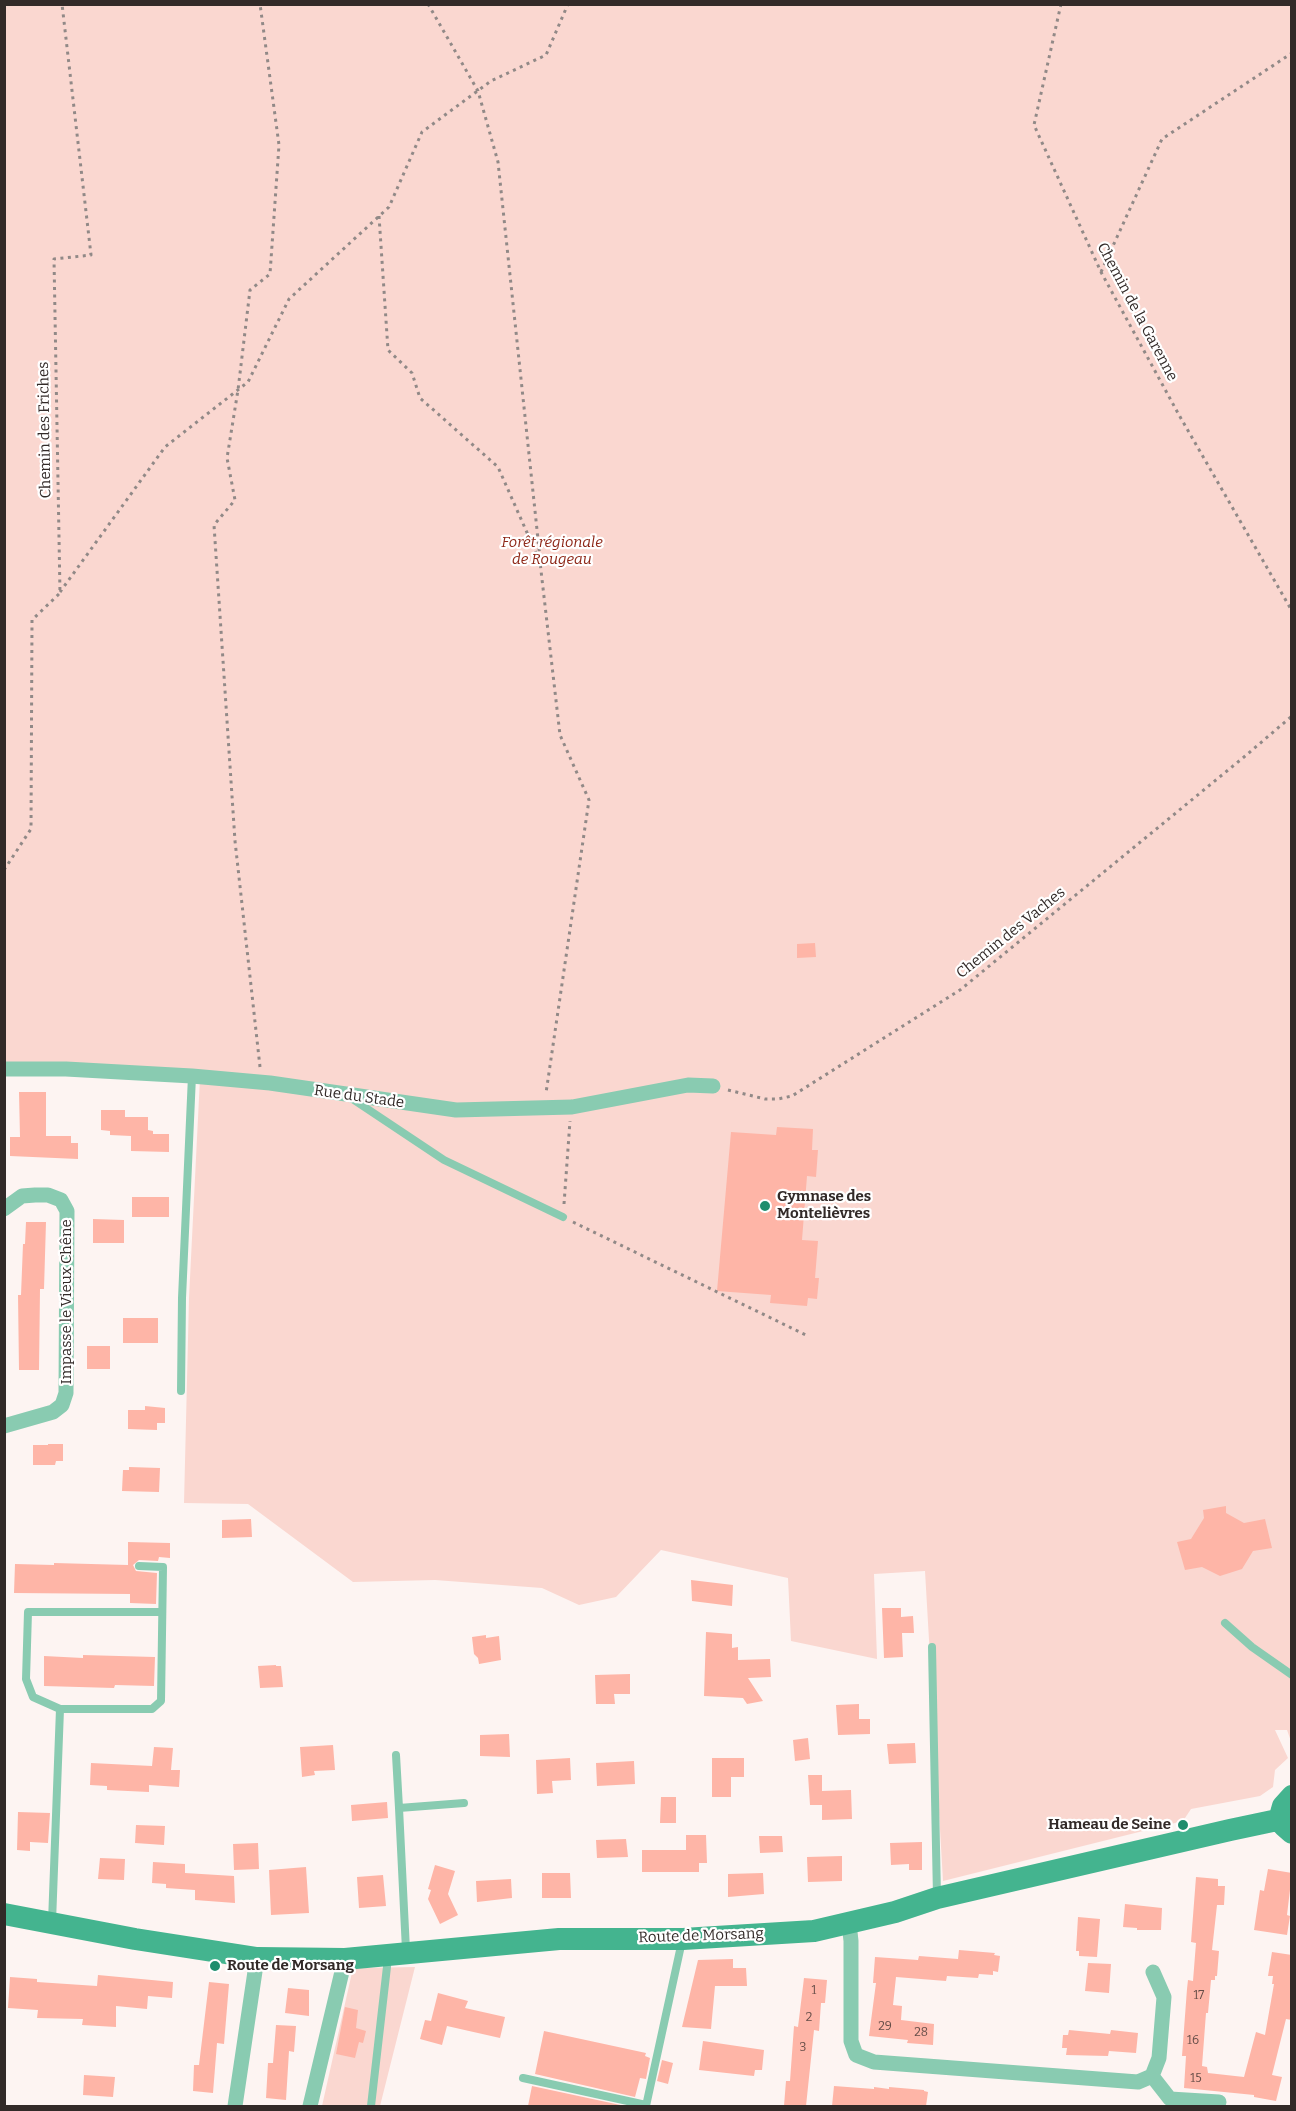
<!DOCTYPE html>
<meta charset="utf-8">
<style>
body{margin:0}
#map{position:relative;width:1296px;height:2111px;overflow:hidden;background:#fdf4f2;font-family:Bitter,serif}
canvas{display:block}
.frame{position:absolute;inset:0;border:6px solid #322a28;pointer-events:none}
</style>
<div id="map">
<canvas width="1296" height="2111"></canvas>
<div class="frame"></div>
</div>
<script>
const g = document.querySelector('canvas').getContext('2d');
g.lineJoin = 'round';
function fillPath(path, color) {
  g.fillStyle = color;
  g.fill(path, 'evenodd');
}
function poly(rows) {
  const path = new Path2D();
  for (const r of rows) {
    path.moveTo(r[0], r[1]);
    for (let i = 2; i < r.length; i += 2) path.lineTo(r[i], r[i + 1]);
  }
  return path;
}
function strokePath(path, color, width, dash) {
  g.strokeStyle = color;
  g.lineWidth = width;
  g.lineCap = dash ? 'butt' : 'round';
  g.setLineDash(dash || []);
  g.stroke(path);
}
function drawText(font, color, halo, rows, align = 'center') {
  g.font = font + ' Bitter,serif';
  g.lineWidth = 4.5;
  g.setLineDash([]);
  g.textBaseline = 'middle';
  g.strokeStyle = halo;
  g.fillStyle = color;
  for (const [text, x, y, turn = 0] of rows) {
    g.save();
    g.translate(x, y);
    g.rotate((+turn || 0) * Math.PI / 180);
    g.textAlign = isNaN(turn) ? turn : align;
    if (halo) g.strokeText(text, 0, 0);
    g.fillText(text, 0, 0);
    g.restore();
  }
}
fillPath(poly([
 [4,5,1291,5,1292,1744,1287,1730,1275,1730,1288,1758,1275,1770,1273,1787,1260,1796,1191,1809,1183,1821,943,1881,925,1571,874,1574,877,1659,791,1641,788,1578,661,1550,616,1597,579,1605,542,1588,435,1580,353,1582,248,1504,184,1503,189,1298,200,1078,5,1064],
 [415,1967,380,2106,322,2106,353,1968]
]), '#fad7d0');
fillPath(poly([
 [815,943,816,957,797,958,797,944],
 [19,1092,46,1092,46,1136,71,1136,71,1143,78,1143,78,1159,10,1156,10,1137,20,1137],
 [101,1110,125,1110,125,1117,148,1117,148,1130,153,1131,153,1134,169,1134,169,1152,131,1151,131,1136,110,1135,110,1131,101,1130],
 [777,1127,813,1129,812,1150,818,1150,816,1177,807,1176,802,1240,818,1241,815,1278,819,1278,817,1299,808,1298,807,1306,770,1303,771,1295,717,1291,731,1132,776,1135],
 [132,1197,169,1197,169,1217,132,1217],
 [93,1219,124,1220,124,1243,93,1243],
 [26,1222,46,1222,44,1289,40,1289,39,1370,19,1370,18,1295,21,1295,23,1244,25,1244],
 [123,1318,158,1318,158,1343,123,1343],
 [87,1346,110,1346,110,1369,87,1369],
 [145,1406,165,1408,165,1423,157,1423,157,1430,128,1429,128,1410,145,1410],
 [48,1444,63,1444,63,1461,56,1461,55,1465,33,1465,33,1445,48,1445],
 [129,1467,160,1468,159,1492,122,1491,123,1470,129,1470],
 [1226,1506,1226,1513,1244,1523,1265,1519,1272,1548,1253,1551,1242,1569,1220,1576,1202,1567,1185,1570,1177,1542,1191,1539,1204,1518,1203,1510],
 [251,1519,252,1537,222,1538,222,1520],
 [128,1542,170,1543,170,1558,159,1557,158,1561,139,1560,133,1565,136,1571,157,1573,156,1604,130,1603,130,1594,14,1593,15,1564,54,1565,54,1563,128,1565],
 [691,1580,733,1585,732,1606,692,1601],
 [882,1608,901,1608,901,1617,913,1616,914,1633,902,1633,903,1657,884,1658],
 [706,1632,732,1634,732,1648,738,1647,738,1660,770,1659,771,1677,748,1678,763,1701,747,1704,743,1698,704,1696],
 [486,1635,486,1638,499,1636,501,1660,479,1664,478,1658,474,1654,472,1637],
 [83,1655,155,1657,154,1686,115,1685,114,1688,44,1686,44,1656,83,1658],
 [276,1665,276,1666,281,1666,283,1687,260,1688,258,1666],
 [630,1674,630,1694,614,1694,615,1704,596,1704,595,1675],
 [859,1704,859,1719,870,1719,870,1734,838,1735,836,1705],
 [509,1734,510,1757,480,1756,480,1735],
 [808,1738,810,1759,795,1761,793,1740],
 [915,1743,916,1763,889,1764,887,1744],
 [333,1745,335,1770,314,1771,315,1775,302,1777,300,1747],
 [154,1747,173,1748,171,1770,180,1770,179,1787,149,1785,149,1792,107,1790,107,1786,90,1785,91,1763,152,1766],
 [570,1758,571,1780,552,1781,553,1793,537,1794,536,1760],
 [712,1758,744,1758,744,1777,731,1777,731,1797,712,1797],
 [634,1761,635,1784,597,1786,596,1763],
 [808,1775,822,1775,822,1791,851,1790,852,1819,822,1820,822,1805,810,1805],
 [661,1797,676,1797,676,1823,660,1823],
 [387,1802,388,1818,352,1821,351,1805],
 [18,1812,50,1813,48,1843,30,1842,30,1851,17,1850],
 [136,1825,165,1826,164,1845,135,1843],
 [686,1835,706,1835,707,1863,699,1863,699,1872,642,1872,642,1850,686,1850],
 [759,1836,782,1836,783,1852,760,1853],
 [626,1839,628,1857,597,1858,596,1840],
 [922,1842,922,1870,909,1870,909,1864,891,1865,890,1843],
 [258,1843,259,1869,234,1870,233,1844],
 [842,1856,842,1881,808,1882,807,1857],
 [100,1858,125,1859,124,1880,98,1879],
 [153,1862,185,1864,185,1873,234,1876,235,1903,195,1900,195,1890,166,1888,166,1884,152,1883],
 [435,1865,455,1871,448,1894,458,1915,440,1924,428,1899,431,1890,428,1889],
 [306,1867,309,1913,271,1915,269,1870],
 [1268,1869,1292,1873,1287,1915,1290,1916,1287,1935,1254,1930,1260,1890,1264,1891],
 [542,1873,570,1873,571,1898,542,1898],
 [763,1873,764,1894,728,1897,728,1874],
 [383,1875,386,1906,359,1908,357,1877],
 [1196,1877,1218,1879,1218,1886,1225,1886,1224,1905,1217,1905,1212,1950,1219,1951,1217,1976,1215,1976,1215,1980,1211,1980,1208,2013,1206,2013,1202,2066,1207,2067,1208,2073,1244,2077,1256,2032,1265,2035,1274,1984,1272,1984,1273,1976,1268,1976,1272,1952,1292,1955,1292,2020,1286,2019,1272,2075,1282,2077,1276,2101,1254,2097,1254,2095,1184,2088,1186,2056,1182,2056,1187,1989,1188,1980,1193,1981,1196,1943,1191,1942],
 [511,1879,512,1898,477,1902,476,1881],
 [1125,1904,1162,1908,1161,1930,1137,1930,1137,1928,1123,1927],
 [1078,1917,1100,1919,1097,1957,1079,1956,1079,1951,1076,1951],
 [959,1950,995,1953,994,1955,1000,1956,998,1972,993,1971,993,1975,979,1974,978,1978,947,1976,946,1981,896,1977,893,2005,902,2006,901,2020,934,2024,933,2045,907,2043,908,2040,869,2036,876,1983,873,1983,875,1957,918,1960,919,1956,958,1959],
 [733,1959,733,1968,746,1968,747,1986,715,1986,711,2029,682,2027,698,1960],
 [1088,1963,1111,1964,1109,1993,1085,1991],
 [98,1975,173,1982,172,1998,148,1996,147,2009,116,2006,116,2027,82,2025,83,2019,37,2018,38,2010,8,2008,10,1977,37,1979,37,1982,97,1986],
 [804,1978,827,1980,825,2003,821,2003,819,2031,814,2030,806,2106,784,2106,786,2081,790,2081,794,2026,798,2027],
 [209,1982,229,1984,224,2044,217,2043,213,2093,193,2091,194,2065,199,2065],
 [288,1988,309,1990,309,2016,285,2013],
 [438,1993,468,2001,465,2008,505,2017,500,2038,447,2026,442,2045,420,2039,425,2020,431,2021],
 [345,2007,358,2010,356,2028,366,2031,363,2043,359,2042,355,2058,336,2054],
 [276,2025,296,2026,294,2052,289,2051,286,2100,266,2098,268,2063,273,2063],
 [1069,2030,1110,2034,1111,2030,1138,2033,1136,2053,1109,2051,1108,2056,1066,2055,1067,2048,1062,2048,1063,2035,1068,2035],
 [544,2031,646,2053,645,2056,650,2058,646,2079,640,2078,635,2097,535,2074],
 [703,2041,764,2050,762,2070,755,2070,754,2076,699,2070],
 [662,2060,673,2063,668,2084,657,2081],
 [84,2075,115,2077,113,2097,83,2095],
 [532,2086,625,2106,528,2106],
 [834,2086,874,2089,874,2087,889,2089,889,2087,924,2090,924,2091,928,2092,926,2106,832,2106]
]), '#feb5a7');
strokePath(poly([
 [428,4,478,91,498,162,540,558],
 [1061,4,1034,125,1101,272,1179,415,1292,611],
 [379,216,388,350,412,373,420,398,498,467,540,562,560,735,589,800,546,1093],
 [1101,272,1162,139,1292,53],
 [60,592,165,447,248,382,289,299,389,207,422,132,491,81,546,55,568,4],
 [4,870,31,829,32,620,60,593,54,259,91,255,62,4],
 [260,1067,235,841,214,525,235,500,227,458,238,390,250,290,270,274,279,145,260,4],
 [728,1090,765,1099,778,1099,792,1096,960,990,1244,757,1292,716],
 [564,1204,570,1121],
 [573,1222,808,1336]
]), '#918987', 3, [3, 4.5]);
strokePath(poly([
 [351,1098,444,1160,563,1217],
 [181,1391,182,1298,192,1076],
 [1225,1623,1252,1647,1292,1675],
 [932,1647,937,1897],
 [60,1709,152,1709,161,1701,163,1567,139,1566],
 [396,1755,399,1808],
 [52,1922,60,1709,33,1697,26,1679,28,1612,162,1612],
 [406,1950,399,1808,464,1803],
 [523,2078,646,2105],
 [371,2106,388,1958],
 [646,2106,682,1941]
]), '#89cbb1', 8);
strokePath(poly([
 [4,1069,66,1069,192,1076,270,1083,456,1110,572,1107,688,1085,713,1086],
 [4,1209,22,1196,35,1195,48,1195,61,1200,67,1211,66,1393,62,1405,53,1412,4,1426],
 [849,1923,851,1941,851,2041,856,2055,874,2062,1138,2082,1152,2076,1159,2058,1164,1997,1153,1972],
 [1152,2076,1170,2099,1219,2102],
 [235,2106,257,1958],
 [310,2106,345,1959]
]), '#89cbb1', 15);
strokePath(poly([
 [1292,1796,1283,1806,1281,1813,1284,1826,1292,1833],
 [4,1914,135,1939,257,1958,345,1959,559,1939,683,1939,814,1931,895,1912,937,1898,1230,1830,1282,1819]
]), '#44b48f', 22);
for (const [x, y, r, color] of [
 [765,1206,6,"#1e8d6d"],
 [1183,1825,6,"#1e8d6d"],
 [215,1966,6,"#1e8d6d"]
]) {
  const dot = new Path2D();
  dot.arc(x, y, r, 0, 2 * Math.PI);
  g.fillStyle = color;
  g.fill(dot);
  strokePath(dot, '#fff', 2);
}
drawText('12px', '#654d48', null, [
 ["1",814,1991],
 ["17",1199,1996],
 ["2",809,2018],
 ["29",885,2027],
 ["28",921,2033],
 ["16",1193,2041],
 ["3",803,2048],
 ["15",1196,2079]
]);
drawText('15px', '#322a28', '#fff', [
 ["Chemin de la Garenne",1137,312,62],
 ["Chemin des Friches",45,430,-91],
 ["Chemin des Vaches",1011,933,-39],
 ["Rue du Stade",359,1097,8],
 ["Impasse le Vieux Chêne",67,1302,-90],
 ["Route de Morsang",701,1936,-2]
]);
drawText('italic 15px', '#8e2818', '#fff', [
 ["Forêt régionale",552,543],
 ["de Rougeau",552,560]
]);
drawText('bold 15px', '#322a28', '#fff', [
 ["Gymnase des",777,1197],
 ["Montelièvres",777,1214],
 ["Hameau de Seine",1171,1825,"right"],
 ["Route de Morsang",227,1966]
], 'left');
</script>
